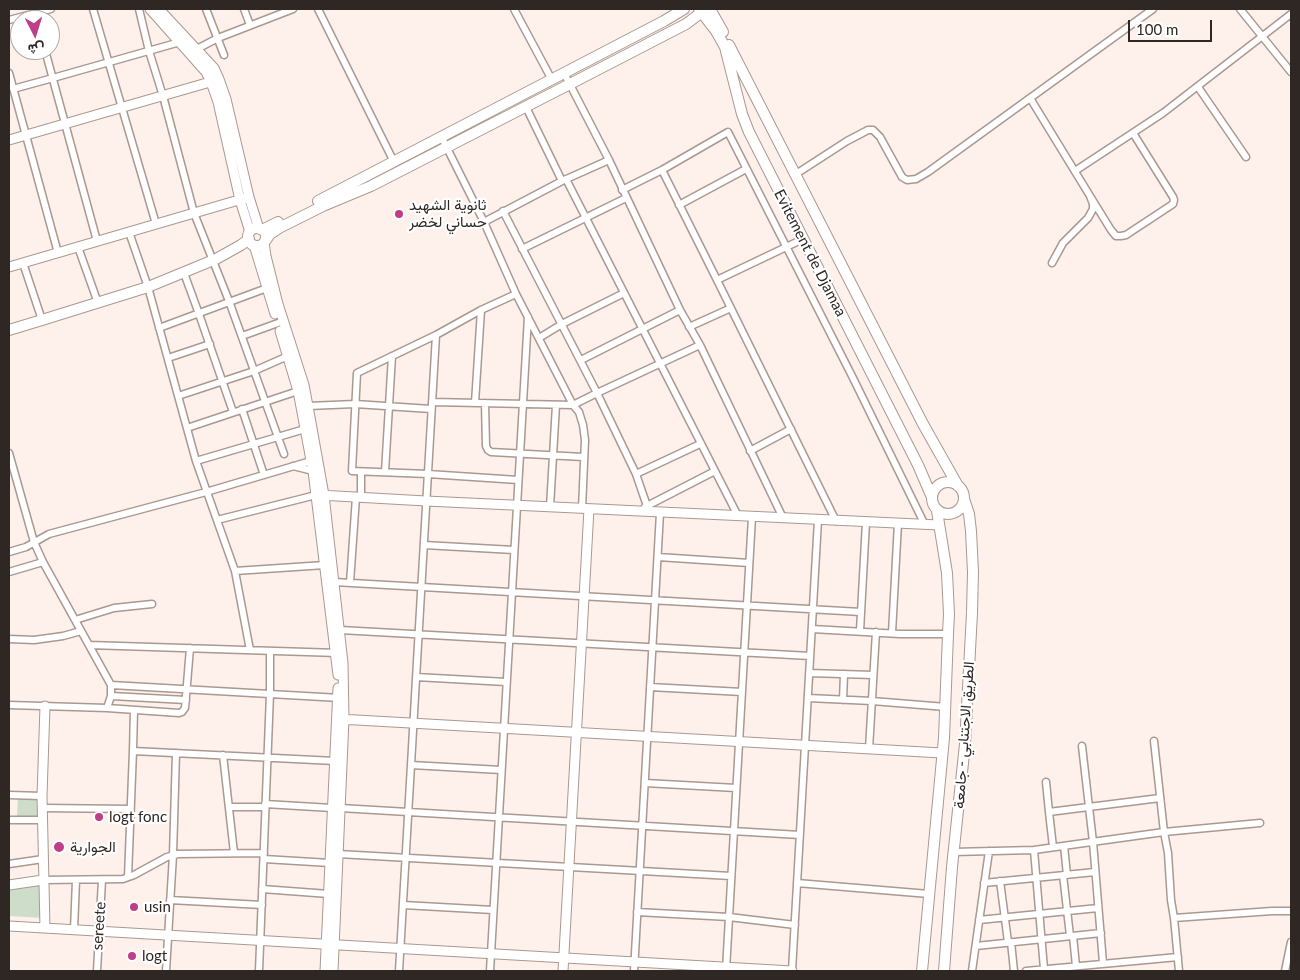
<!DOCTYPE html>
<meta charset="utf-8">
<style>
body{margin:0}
#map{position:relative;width:1300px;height:980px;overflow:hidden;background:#fef1eb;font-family:Lato,Vazirmatn,sans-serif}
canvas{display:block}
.frame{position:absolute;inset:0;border:10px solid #2e2723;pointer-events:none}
.north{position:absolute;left:10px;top:10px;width:50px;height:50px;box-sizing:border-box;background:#fff;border:1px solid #aba9a7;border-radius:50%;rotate:175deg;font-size:14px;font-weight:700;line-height:20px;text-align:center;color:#2e2723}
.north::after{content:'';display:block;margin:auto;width:18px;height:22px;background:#be3e8a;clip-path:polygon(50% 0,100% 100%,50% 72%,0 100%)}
.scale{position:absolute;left:1128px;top:20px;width:84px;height:22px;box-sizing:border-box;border:2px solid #2e2723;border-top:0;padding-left:6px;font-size:15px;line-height:18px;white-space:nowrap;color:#2e2723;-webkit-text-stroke:4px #fff;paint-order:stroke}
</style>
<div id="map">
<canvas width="1300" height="980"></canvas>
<div class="frame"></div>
<div class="north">ش</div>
<div class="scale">100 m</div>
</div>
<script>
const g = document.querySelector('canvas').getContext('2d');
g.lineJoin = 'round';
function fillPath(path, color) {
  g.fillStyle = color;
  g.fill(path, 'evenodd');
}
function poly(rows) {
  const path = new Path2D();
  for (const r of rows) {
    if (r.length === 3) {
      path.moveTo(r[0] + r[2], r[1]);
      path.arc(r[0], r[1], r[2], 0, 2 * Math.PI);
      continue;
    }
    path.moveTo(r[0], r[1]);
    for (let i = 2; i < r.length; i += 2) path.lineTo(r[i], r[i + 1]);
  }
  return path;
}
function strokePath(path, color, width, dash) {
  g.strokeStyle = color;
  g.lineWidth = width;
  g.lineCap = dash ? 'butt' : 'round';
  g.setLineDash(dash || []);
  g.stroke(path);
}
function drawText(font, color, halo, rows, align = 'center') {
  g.font = font + ' Lato,Vazirmatn,sans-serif';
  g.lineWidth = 4.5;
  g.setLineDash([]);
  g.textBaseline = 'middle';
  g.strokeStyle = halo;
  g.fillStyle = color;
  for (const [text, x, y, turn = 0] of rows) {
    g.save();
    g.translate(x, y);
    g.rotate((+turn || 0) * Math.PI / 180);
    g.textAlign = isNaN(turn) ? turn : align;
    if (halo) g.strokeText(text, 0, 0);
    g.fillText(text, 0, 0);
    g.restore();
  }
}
fillPath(poly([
 [18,795,42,796,42,820,17,820],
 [43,885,43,918,9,916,9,890]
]), '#cedcca');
const street = poly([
 [93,9,156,224],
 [139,9,149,51,163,96,194,213,229,301,284,454],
 [206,9,224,55],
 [244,9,250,25],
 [318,9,394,162],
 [514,9,552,80],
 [1240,9,1291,72],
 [9,20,51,9],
 [45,50,97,241],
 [193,51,218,38,293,9],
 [9,73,58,253],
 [564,73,609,160,680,310,700,345,783,518],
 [1198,87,1246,157],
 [13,89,53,78,180,42],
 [1030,98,1090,196,1093,204,1093,209,1088,218,1063,243,1052,263],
 [526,107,562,181],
 [442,138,484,222,516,294,573,405,597,393,700,345],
 [662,170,717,280,836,521],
 [1075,171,1163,113,1291,14],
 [796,174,847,141,868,130,873,130,880,137,902,177,907,180,916,179,928,172,1153,9],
 [566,179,738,516],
 [622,190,662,170,728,132,853,378,925,525],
 [1090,196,1111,230,1116,236,1121,236,1126,235,1173,204,1174,200,1173,197,1133,133],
 [679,205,746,169],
 [503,211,597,393,636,474,647,506],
 [484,222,562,181,609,160],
 [129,232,148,287,196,461,235,571,250,650],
 [78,247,98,303],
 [522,249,626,198],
 [23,263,42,320],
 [184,273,199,314,233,412],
 [717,280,803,239],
 [516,294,481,310,436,335,357,373,352,471,428,474,518,480],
 [689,327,731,308],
 [159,328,267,288],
 [242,336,278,323],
 [539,338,562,324,624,293],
 [168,358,210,344],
 [581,360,680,310],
 [178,396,254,371,288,356],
 [432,402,573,405,579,412,583,425,585,440,582,509],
 [475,403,481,310],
 [485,403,486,446,488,450,491,452,583,457],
 [308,406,355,404,431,409],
 [242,409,264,475],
 [187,428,298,391],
 [750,451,791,429],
 [9,453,34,542,43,562,111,685,111,696,107,708],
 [196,461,305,429],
 [293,466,313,471],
 [385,472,392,356],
 [636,474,700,444],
 [361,498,361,472],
 [550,507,556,405],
 [645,507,715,471],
 [217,520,316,495],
 [424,545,514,550],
 [9,552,26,547,49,534,206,492,311,461],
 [658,557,749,563],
 [235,571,325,565],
 [9,572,43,562],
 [334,582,861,612],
 [350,583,356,497],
 [75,620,114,608,152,604],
 [812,629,900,634,948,634],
 [340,630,810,656],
 [860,631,866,522],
 [892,633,898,523],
 [9,639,34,640,63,636,81,631],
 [89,645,338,653],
 [809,673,873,675],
 [416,677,506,682],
 [111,685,340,698],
 [650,687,742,692],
 [111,696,186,700],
 [808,698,872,701,946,707],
 [843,700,844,674],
 [9,705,107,708,179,713,182,712,185,708,190,648],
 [1154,741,1164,832,1168,853,1171,900,1174,918,1179,971],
 [1082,746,1093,842,1103,963],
 [869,749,876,632],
 [133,751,134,710],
 [223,755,234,853],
 [411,765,501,770],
 [1046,782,1049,812,1053,847],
 [645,783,736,788],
 [9,795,42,796],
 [265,804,332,808],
 [229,807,265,807],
 [43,808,130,809],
 [340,808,800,835],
 [1049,812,1160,798],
 [9,820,43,820],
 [1064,846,1067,875],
 [1034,850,1044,969],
 [953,852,1034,850,1164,832,1260,823],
 [338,854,731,876],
 [264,859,330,863],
 [9,864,43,859],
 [1063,875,1070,936],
 [128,877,133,751,335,761],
 [43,880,123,879,134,875,167,857,178,854,264,853],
 [1000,881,1008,942],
 [797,883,929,894],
 [984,883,1095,872],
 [262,889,329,894],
 [170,900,262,905],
 [403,905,493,910],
 [637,912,729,917,795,925],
 [1174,918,1272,911,1291,911],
 [979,920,1098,908],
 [74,930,76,880],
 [1073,936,1076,966],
 [1011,942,1014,971],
 [976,946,1101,933],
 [726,970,752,517],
 [97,971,102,880],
 [166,971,173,855,176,753],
 [259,971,270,694,270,651],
 [399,971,436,335],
 [490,971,528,317],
 [634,971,660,513],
 [792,971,818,520],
 [972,971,989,851],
 [1026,971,1178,957],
 [1285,971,1291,942]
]);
const secondary = poly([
 [150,9,206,72,211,82,218,102,240,200,250,232],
 [159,9,214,68,219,79,226,99,249,197,259,229],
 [9,140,217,80],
 [264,242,266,256,278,304,304,385,308,406,324,495,343,663,344,719,333,971],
 [254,245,275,314],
 [9,267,249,197],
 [280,331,298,391,313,471,338,675],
 [319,495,426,501,939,525],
 [339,719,942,753],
 [9,885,43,880],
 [9,926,792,971],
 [45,928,42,796,45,706],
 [325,971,338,688],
 [563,971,589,509]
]);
const primary = poly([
 [699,9,716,31,725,47,742,114,749,132,918,465,931,495],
 [710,9,723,32],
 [729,45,923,424,958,486],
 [318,201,664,21,684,9],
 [257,237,9],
 [262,230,278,222],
 [266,240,270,234,279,228,323,206,371,186,570,84,686,24,706,9],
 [9,330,42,320,148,287,216,259,241,245,249,239],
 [948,498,16],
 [922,971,944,738,948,634,949,614,947,573,937,511],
 [944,971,952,867,965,744,972,613,973,572,971,531,969,514,964,499]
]);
strokePath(street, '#ab9890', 9);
strokePath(secondary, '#ab9890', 11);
strokePath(primary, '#ab9890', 12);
strokePath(street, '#fff', 6);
strokePath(secondary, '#fff', 9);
strokePath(primary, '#fff', 10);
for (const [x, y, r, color] of [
 [399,214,5,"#be3e8a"],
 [99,817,5,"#be3e8a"],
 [59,847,6,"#be3e8a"],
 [134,907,5,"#be3e8a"],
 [132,956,5,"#be3e8a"]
]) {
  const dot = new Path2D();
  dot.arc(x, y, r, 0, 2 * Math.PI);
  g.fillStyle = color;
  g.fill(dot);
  strokePath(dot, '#fff', 2);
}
drawText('15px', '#2e2723', '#fff', [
 ["ثانوية الشهيد",409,205],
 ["حساني لخضر",409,222],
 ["logt fonc",109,817],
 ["الجوارية",70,847],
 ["usin",144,907],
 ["logt",142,956]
], 'left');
drawText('15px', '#2e2723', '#fff', [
 ["Evitement de Djamaa",810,253,63],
 ["الطريق الاجتنابي - جامعة",964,735,-86],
 ["sereete",99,926,-86]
]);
</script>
